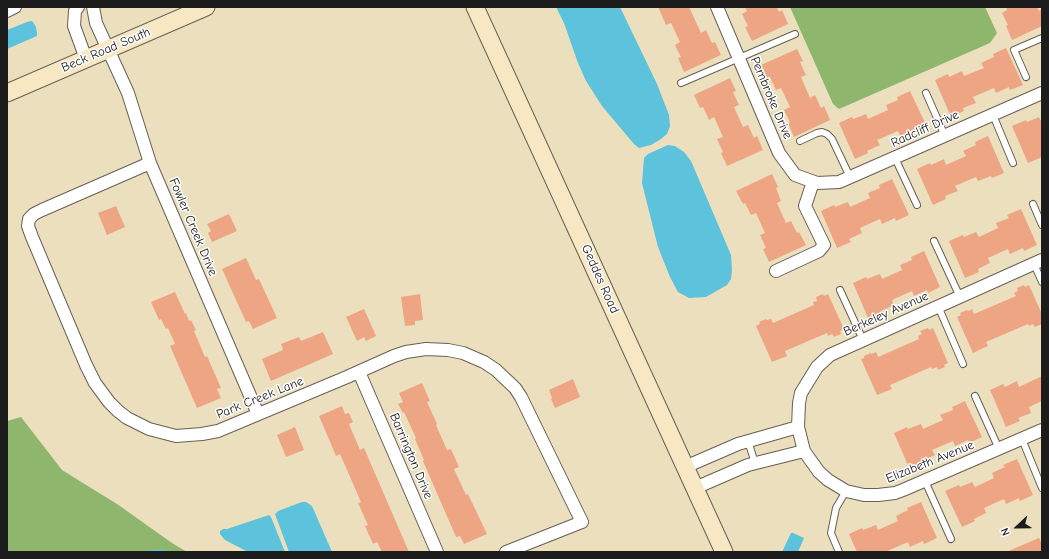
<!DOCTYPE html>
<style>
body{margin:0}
#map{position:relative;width:1049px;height:559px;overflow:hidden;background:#ecdfbe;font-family:"Comic Neue",sans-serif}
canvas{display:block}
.frame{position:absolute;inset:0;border:8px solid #1c1c1c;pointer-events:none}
.north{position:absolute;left:997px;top:507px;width:40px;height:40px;-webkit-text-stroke:3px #fff;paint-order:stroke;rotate:248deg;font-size:11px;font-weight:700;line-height:16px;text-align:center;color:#1c1c1c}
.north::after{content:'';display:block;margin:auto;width:14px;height:18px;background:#1c1c1c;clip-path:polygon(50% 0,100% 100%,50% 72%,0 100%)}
</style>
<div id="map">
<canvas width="1049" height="559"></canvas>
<div class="frame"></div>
<div class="north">N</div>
</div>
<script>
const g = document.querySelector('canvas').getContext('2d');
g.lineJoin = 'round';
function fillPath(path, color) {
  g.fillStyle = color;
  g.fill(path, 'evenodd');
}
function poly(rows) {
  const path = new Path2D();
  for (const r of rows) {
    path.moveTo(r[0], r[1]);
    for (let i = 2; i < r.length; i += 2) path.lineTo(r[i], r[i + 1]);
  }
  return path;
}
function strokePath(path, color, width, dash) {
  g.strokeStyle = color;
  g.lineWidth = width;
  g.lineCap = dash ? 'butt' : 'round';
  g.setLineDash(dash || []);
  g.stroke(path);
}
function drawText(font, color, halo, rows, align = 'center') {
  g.font = font + ' "Comic Neue",sans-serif';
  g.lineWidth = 3;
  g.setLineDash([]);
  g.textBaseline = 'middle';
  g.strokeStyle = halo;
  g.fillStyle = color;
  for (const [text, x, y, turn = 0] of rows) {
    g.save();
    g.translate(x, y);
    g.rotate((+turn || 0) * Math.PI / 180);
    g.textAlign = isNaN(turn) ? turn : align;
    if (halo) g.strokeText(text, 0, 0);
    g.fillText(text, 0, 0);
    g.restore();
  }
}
fillPath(poly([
 [790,7,985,7,997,33,990,43,839,109,833,104],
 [21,417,62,470,117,504,172,543,187,552,7,552,7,421]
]), '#8fb66d');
fillPath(poly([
 [556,7,620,7,657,84,669,115,670,126,667,134,661,139,651,145,639,148,634,144,602,106,586,81,578,63,564,23],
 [31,21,33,22,36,27,37,33,37,36,7,49,7,30,27,22],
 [668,145,675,146,684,152,691,161,731,255,732,270,731,279,727,285,706,297,689,298,678,292,670,277,658,247,642,183,644,158,648,154],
 [302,502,306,502,312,506,332,552,289,552,275,514,278,511],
 [269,515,271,517,285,552,248,552,225,540,220,534,220,531,223,529,227,529],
 [791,533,793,533,804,538,798,552,782,552]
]), '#5dc2db');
strokePath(poly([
 [147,552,163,551,166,552]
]), '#5dc2db', 3);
fillPath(poly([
 [658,7,689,7,701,33,706,30,712,43,715,42,721,55,684,72,678,58,681,57,675,45,680,42,671,23,666,25],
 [745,7,777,7,779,12,782,10,788,24,752,41,745,27,748,26,742,14,747,11],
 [1006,7,1037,7,1039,11,1042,9,1042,26,1012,40,1006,26,1008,25,1002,13,1007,10],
 [1006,48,1023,85,1010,90,1009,87,996,93,994,88,973,97,976,103,963,108,964,111,951,117,935,80,948,74,949,77,962,71,964,76,984,68,981,63,994,57,993,54],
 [797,49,803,61,800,62,806,75,801,77,810,98,815,95,821,108,824,106,830,120,794,137,788,123,790,122,784,110,790,107,781,88,776,90,770,77,767,78,761,65],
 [730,78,736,91,733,92,739,105,734,107,743,127,748,125,754,138,757,136,763,150,727,166,721,153,723,152,717,139,723,137,714,117,709,120,703,107,700,108,694,95],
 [910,91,927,127,914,133,913,130,900,136,898,131,877,140,880,145,867,151,868,153,855,159,839,123,852,117,853,119,866,114,868,119,888,110,886,105,898,100,897,97],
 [1039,117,1042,123,1042,157,1028,163,1012,126,1026,120,1027,122],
 [988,136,1004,173,992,178,991,176,978,181,976,177,955,186,958,191,945,196,946,199,933,205,917,169,930,163,931,165,944,159,946,165,966,156,963,151,976,145,975,142],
 [772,174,778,187,776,188,781,201,777,203,786,223,791,221,797,233,799,232,806,245,769,262,763,249,766,248,760,235,765,233,756,213,751,215,745,203,743,204,736,191],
 [892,179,909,215,896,221,895,218,882,224,880,219,860,228,862,233,849,239,851,242,837,248,821,211,834,205,835,207,848,202,850,207,870,198,868,193,880,188,879,185],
 [116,206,125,227,107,235,98,213],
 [1021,209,1037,245,1024,251,1023,248,1010,254,1008,249,988,258,990,263,978,269,979,272,965,278,949,241,963,235,964,237,976,232,979,237,998,228,996,223,1009,218,1007,215],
 [229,214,237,231,212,242,208,233,211,231,207,224],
 [924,251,940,287,928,293,927,290,914,296,912,291,892,300,894,305,881,311,883,314,869,320,853,283,866,277,867,279,880,274,882,279,902,270,900,265,912,260,911,257],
 [246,258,256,280,259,279,277,318,253,329,249,321,246,322,222,269],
 [1024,285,1025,287,1029,285,1042,314,1042,324,1035,327,1033,324,1029,326,1028,324,986,342,988,346,973,353,957,317,961,315,960,313,967,310,968,311,972,309,974,314,1016,296,1014,293,1018,291,1017,288],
 [175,292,185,314,186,313,189,321,191,320,196,330,194,331,205,357,207,356,221,388,217,389,221,398,197,408,170,346,175,344,168,328,166,329,161,319,159,320,151,302],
 [420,294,423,320,415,321,415,325,405,326,401,297],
 [823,294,824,296,828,294,844,329,840,331,841,334,834,337,832,334,828,336,827,333,785,351,787,356,772,362,756,326,760,324,759,322,766,319,767,320,771,319,773,323,814,305,813,302,817,301,816,297],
 [364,309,376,336,366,341,364,337,357,341,346,317],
 [928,328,929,330,933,328,948,363,944,365,945,367,938,370,937,367,932,369,931,367,890,385,892,389,877,395,861,359,864,358,864,356,871,353,871,354,876,352,878,357,919,339,918,336,922,334,920,331],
 [323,332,333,354,271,381,262,359,283,350,281,344,299,337,301,341],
 [1042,376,1042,401,1029,407,1031,413,1018,418,1020,421,1006,427,990,390,1003,384,1005,387,1017,381,1019,387],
 [573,379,580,397,555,408,551,399,552,398,549,390],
 [422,383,430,401,427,402,437,424,436,425,447,450,451,449,459,467,454,469,466,495,468,494,487,534,464,544,460,536,456,537,423,461,424,460,415,439,416,438,404,412,403,413,398,404,403,402,399,393],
 [965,401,982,437,969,443,968,440,955,446,953,441,932,450,935,455,922,461,923,464,910,470,894,433,907,427,908,429,921,424,923,429,943,420,940,415,953,410,952,407],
 [342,406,345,414,349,413,353,422,349,424,360,450,364,448,409,552,382,552,377,542,373,544,365,526,368,525,358,503,361,502,340,454,336,456,319,416],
 [295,427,304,450,286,457,277,435],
 [1017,459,1033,495,1020,501,1019,498,1006,504,1004,499,984,508,986,513,974,519,975,521,962,527,945,491,959,485,960,487,972,482,975,487,994,478,992,473,1005,467,1003,465],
 [921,502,937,538,924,544,923,541,910,547,908,542,885,552,857,552,849,534,862,528,863,530,876,525,878,530,898,521,896,516,908,510,907,508],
 [1039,538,1042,544,1042,552,1006,552]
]), '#eea584');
const service = poly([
 [1026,77,1014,50,1042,38],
 [681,83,795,34],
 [926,93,945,136],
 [993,115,1013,163],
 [800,141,817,133,822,132,827,134,832,139,850,177],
 [895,158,917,205],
 [1033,204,1042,225],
 [934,241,960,297],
 [1034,264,1042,282],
 [840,290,863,340],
 [938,306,963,364],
 [975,396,999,449],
 [1022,439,1042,488],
 [748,441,755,463],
 [925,481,951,539],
 [839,552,831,533,836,508,846,491]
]);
const minor = poly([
 [78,7,75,11,74,26,86,59],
 [93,7,96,23,128,93,150,163,258,414],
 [717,7,779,153,795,175,817,183,839,182,1042,93],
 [7,11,15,7],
 [150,163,42,210,34,214,29,219,28,226,32,237,86,365,95,383,109,402,118,411,127,418,149,429,176,436,202,434,218,431,347,377,394,356,406,352,426,349,448,350,463,353,484,362,496,370,515,388,521,397,582,522,506,552],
 [1042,260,830,355,817,367,801,393,799,403,798,427,804,451,819,472,828,480,846,491,864,495,878,495,895,493,903,490,1042,430],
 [776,271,819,251,824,245,805,206,813,182],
 [359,372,437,552],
 [685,467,738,444,798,427],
 [695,488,748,465,804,451]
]);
const secondary = poly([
 [475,7,724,552],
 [7,93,206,7]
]);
strokePath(service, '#656055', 8);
strokePath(minor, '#656055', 14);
strokePath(secondary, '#656055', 19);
strokePath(service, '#fff', 6);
strokePath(minor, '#fff', 12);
strokePath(secondary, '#f7e8c3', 17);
drawText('13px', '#1c1c1c', '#fff', [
 ["Beck Road South",106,50,-23],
 ["Pembroke Drive",771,98,67],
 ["Radcliff Drive",925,129,-24],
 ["Fowler Creek Drive",193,227,67],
 ["Geddes Road",600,279,66],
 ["Berkeley Avenue",886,314,-24],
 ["Park Creek Lane",260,398,-22],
 ["Barrington Drive",411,456,67],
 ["Elizabeth Avenue",930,462,-22]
]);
</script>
